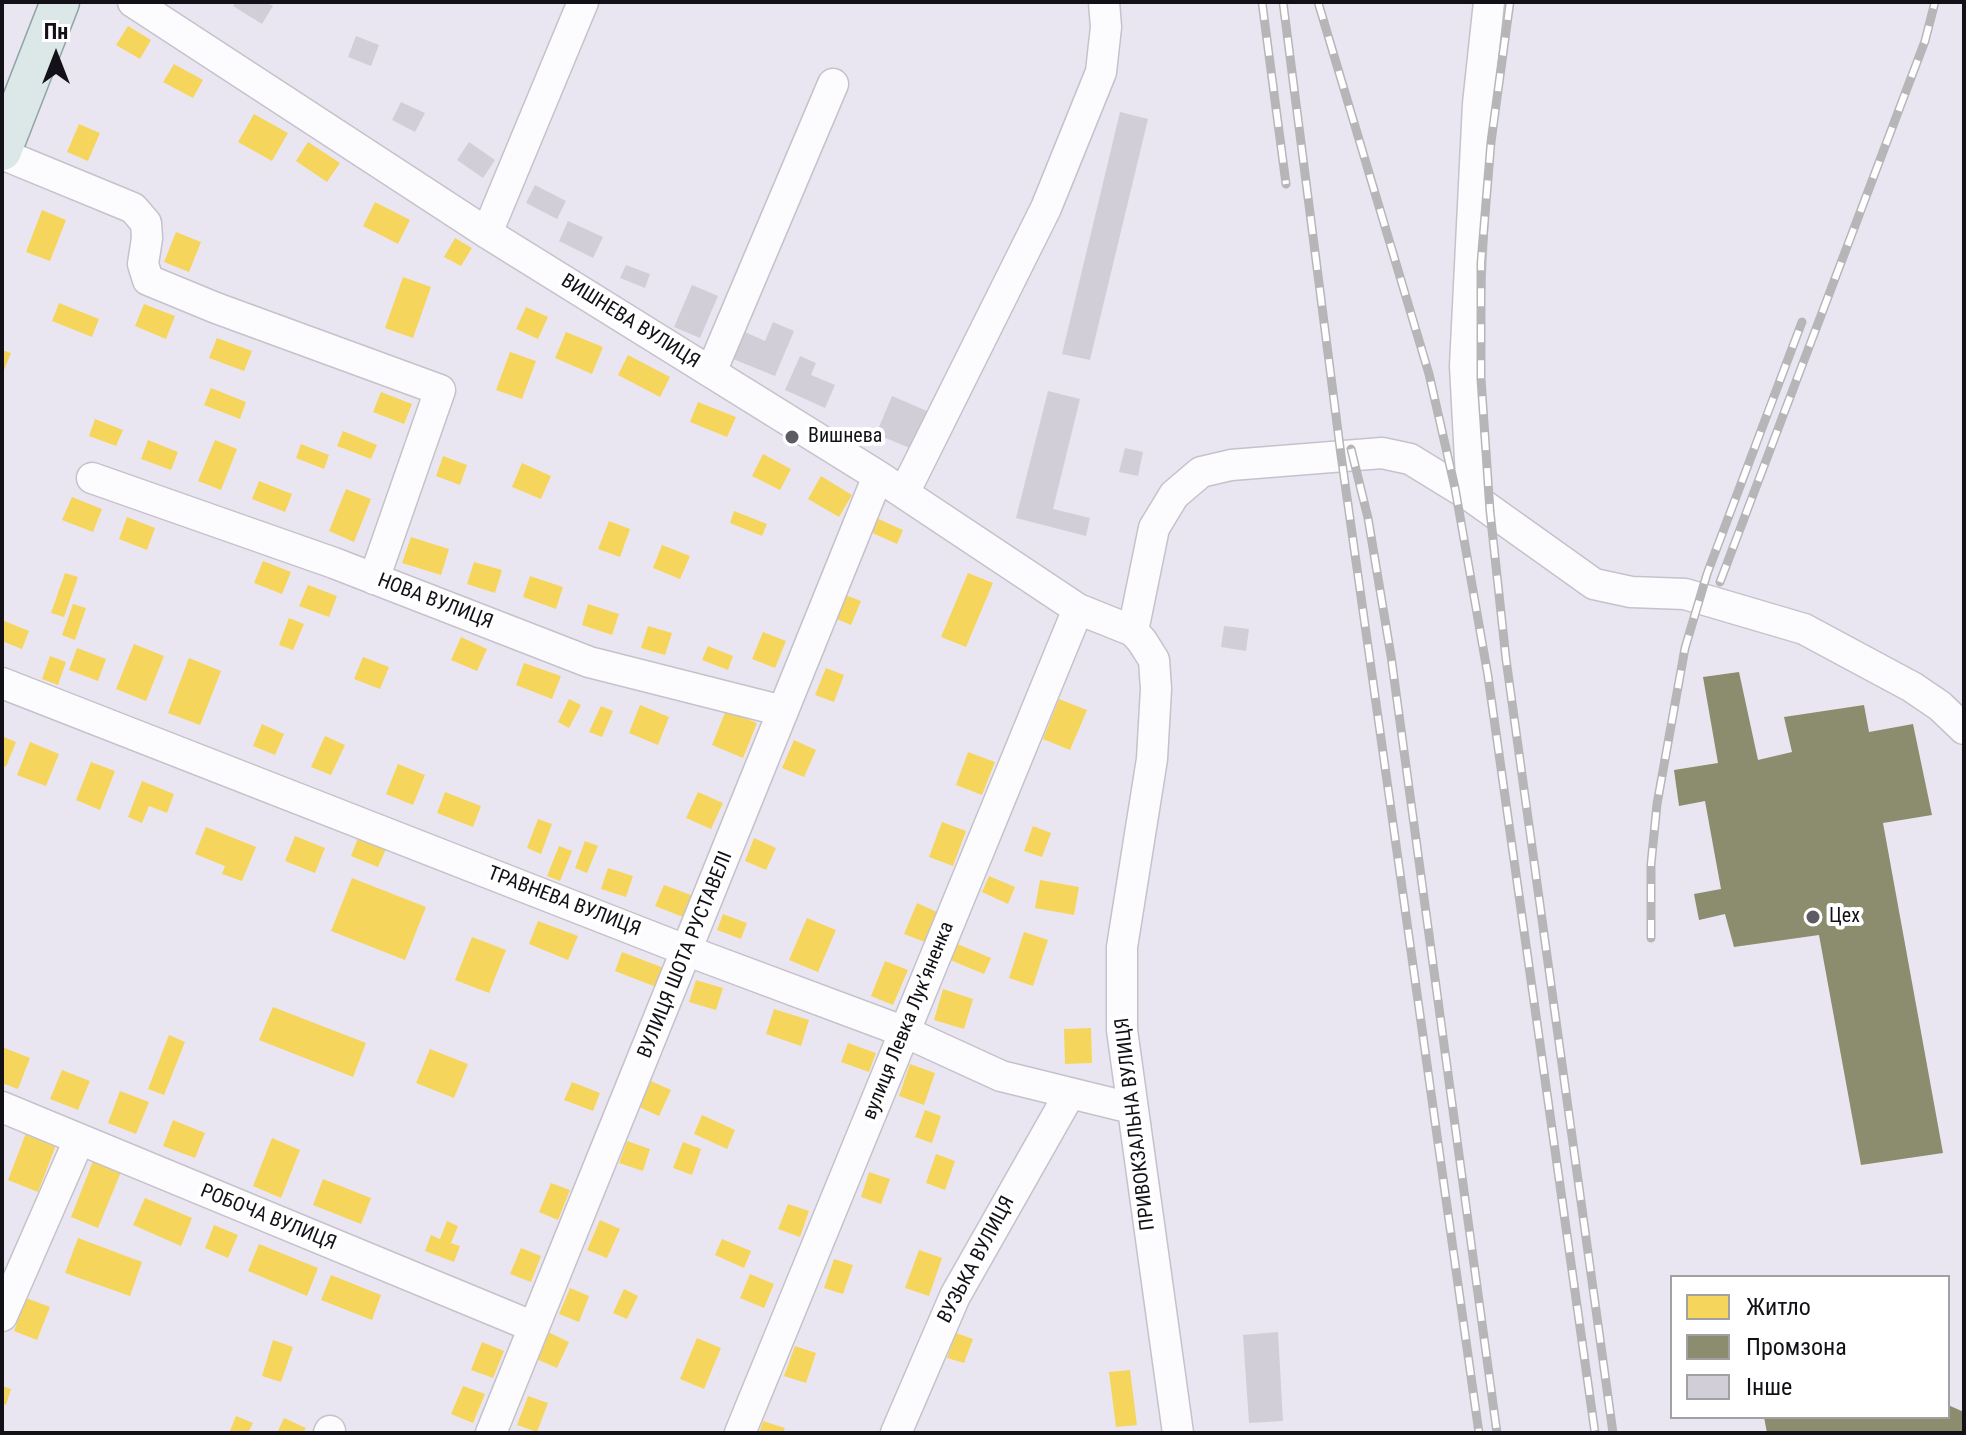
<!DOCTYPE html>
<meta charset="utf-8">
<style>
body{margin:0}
#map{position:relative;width:1966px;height:1435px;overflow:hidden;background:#eae6f1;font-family:"Roboto Condensed",sans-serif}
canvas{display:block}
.frame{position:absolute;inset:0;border:4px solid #131117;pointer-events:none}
.legend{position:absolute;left:1670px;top:1275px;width:280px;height:144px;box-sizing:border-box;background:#fff;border:2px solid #a1a0a2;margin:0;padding:10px 14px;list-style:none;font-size:24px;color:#131117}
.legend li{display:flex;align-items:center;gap:16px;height:40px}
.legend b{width:40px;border:2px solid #a1a0a2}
.north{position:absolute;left:16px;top:16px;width:80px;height:80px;-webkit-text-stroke:6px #fff;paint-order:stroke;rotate:0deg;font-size:22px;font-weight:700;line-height:32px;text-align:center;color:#131117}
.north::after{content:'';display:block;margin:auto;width:28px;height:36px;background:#131117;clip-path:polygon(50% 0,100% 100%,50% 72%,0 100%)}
</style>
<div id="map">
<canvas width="1966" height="1435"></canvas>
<div class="frame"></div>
<ul class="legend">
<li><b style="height:22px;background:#f6d55c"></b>Житло</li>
<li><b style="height:22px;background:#8c8c6e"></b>Промзона</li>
<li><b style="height:22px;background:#d2ced7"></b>Інше</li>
</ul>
<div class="north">Пн</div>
</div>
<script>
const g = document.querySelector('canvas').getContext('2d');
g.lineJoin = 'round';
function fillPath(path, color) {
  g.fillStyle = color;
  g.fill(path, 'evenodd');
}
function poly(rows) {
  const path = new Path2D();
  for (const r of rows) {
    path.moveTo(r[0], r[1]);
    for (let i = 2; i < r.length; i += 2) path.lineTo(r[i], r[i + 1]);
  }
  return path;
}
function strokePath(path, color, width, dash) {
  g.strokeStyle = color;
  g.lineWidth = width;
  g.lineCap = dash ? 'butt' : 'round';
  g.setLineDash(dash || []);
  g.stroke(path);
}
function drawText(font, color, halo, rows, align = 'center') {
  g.font = font + ' "Roboto Condensed",sans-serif';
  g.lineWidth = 8;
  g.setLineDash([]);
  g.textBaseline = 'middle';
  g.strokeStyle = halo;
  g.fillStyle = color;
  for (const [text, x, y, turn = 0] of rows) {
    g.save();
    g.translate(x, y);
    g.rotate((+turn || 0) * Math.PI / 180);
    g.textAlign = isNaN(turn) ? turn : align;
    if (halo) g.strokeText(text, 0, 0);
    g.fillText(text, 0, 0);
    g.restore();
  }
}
fillPath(poly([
 [128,26,151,40,140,59,116,45],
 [174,64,203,80,193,98,163,82],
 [254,114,288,133,272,161,238,142],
 [79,124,100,133,88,161,67,152],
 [308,142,340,163,327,182,296,161],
 [375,202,410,220,398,244,363,226],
 [42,210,66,220,50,261,26,252],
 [176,232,201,242,189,272,164,262],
 [455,238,472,248,461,266,444,257],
 [403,277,431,287,413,338,385,328],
 [59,303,99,319,92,337,52,321],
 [144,304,175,316,166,339,135,326],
 [526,307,548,317,538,339,516,329],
 [566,332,603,347,592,374,555,358],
 [217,338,252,351,244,371,209,358],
 [2,350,11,353,2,375],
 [510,352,536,361,522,399,496,390],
 [628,355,670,377,660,397,618,375],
 [211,388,246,402,240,419,204,405],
 [381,392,412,404,404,424,373,412],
 [698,402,736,417,727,437,690,422],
 [95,419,123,430,116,446,89,436],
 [343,431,377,445,371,459,337,446],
 [148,440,178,452,171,470,141,459],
 [215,440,237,449,221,490,198,481],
 [301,444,329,455,324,469,296,458],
 [763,454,791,469,780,490,752,476],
 [443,456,467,465,460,485,436,476],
 [522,463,551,476,541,499,512,487],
 [821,476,852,495,839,517,808,499],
 [259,481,292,494,285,512,252,499],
 [346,489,371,499,354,542,329,531],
 [72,497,102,509,93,532,62,520],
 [734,511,767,524,762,536,730,523],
 [127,517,155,528,147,550,119,539],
 [874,517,903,530,897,544,868,531],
 [609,521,630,529,620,557,598,549],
 [411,537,449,549,441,575,402,563],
 [662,545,690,556,680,579,653,568],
 [263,561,291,572,282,594,254,583],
 [474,562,502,570,495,593,467,584],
 [65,573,78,577,64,617,51,613],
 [968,573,993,583,966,647,941,637],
 [530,576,563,587,556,609,523,597],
 [308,585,337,596,329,617,299,606],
 [843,594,861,601,851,625,834,618],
 [73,604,86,608,75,640,62,635],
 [588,604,619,614,612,635,582,625],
 [289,618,304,624,293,650,279,645],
 [2,620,29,631,22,649,2,641],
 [648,626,672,633,665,655,641,648],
 [763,632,786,641,775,668,752,659],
 [461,637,487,649,477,671,451,660],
 [134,644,164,656,146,701,116,689],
 [708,646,733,656,728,670,702,660],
 [77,648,106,659,98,681,69,670],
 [50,656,66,662,58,685,42,679],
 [363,657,389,667,380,689,354,679],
 [189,658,221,671,200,725,168,713],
 [524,663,561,676,552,699,516,685],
 [826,668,844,675,834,702,815,695],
 [569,699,581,705,569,728,558,722],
 [1059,699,1087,710,1070,750,1043,739],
 [640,705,669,717,658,745,629,733],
 [601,706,613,711,602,737,589,732],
 [726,710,757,723,743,758,712,745],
 [262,724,284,734,275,755,253,746],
 [2,736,16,742,6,767,2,765],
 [325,736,345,745,331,775,311,767],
 [794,740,816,750,804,777,782,768],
 [30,742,59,754,46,786,17,775],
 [968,752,995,762,982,795,956,785],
 [91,762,115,771,100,810,76,800],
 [398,764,425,775,413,805,386,794],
 [142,781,174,794,167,813,149,806,142,823,128,817],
 [445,792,481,806,473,827,437,813],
 [698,792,723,803,711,829,686,818],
 [538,819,552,824,541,854,527,848],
 [942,822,966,831,953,866,929,857],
 [1033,826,1051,833,1042,857,1024,851],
 [206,827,256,847,242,881,222,874,225,866,195,854],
 [295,836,325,848,315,873,285,861],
 [358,838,386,849,378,867,351,856],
 [754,838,776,848,766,870,745,861],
 [585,841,598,846,587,873,575,868],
 [559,846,572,851,560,881,547,876],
 [608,868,633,876,626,897,601,889],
 [989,876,1015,887,1008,904,982,892],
 [352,878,426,907,405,960,331,931],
 [1040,880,1079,887,1074,915,1035,908],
 [664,885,691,895,683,917,655,906],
 [917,903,937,912,925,942,904,934],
 [723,914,747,923,741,939,717,930],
 [807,918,836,930,818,972,789,960],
 [538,921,578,936,568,960,529,944],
 [1024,932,1048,940,1033,986,1009,978],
 [472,937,506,950,489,993,455,980],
 [955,943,991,958,984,974,948,959],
 [622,952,664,968,656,987,615,971],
 [885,961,908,970,893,1005,871,996],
 [696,980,723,988,716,1010,689,1002],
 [943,989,973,999,964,1029,934,1020],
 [273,1007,366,1043,353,1077,259,1040],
 [774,1009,809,1020,801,1046,766,1034],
 [1091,1028,1092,1063,1065,1064,1064,1029],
 [169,1035,185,1042,164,1095,148,1089],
 [848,1043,876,1053,869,1072,841,1062],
 [2,1047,30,1058,18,1089,2,1083],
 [430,1049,468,1064,454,1098,416,1083],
 [910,1064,935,1073,924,1105,899,1096],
 [62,1070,90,1081,78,1110,50,1099],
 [651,1081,671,1090,659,1116,639,1107],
 [572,1082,600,1093,593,1111,564,1100],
 [120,1091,149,1102,136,1134,108,1123],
 [925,1110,941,1116,932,1143,915,1137],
 [702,1115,735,1130,727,1149,694,1134],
 [173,1120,205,1133,195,1158,163,1146],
 [26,1133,56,1145,38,1192,8,1180],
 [272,1138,300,1150,281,1198,253,1186],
 [627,1141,650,1149,643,1171,619,1163],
 [683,1142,701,1149,692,1175,673,1168],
 [936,1154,955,1161,945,1190,926,1183],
 [93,1161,121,1172,98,1228,71,1217],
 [869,1172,890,1179,881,1204,861,1197],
 [323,1179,371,1198,361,1224,313,1205],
 [551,1183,570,1190,558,1220,539,1212],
 [145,1198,192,1218,181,1246,133,1225],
 [788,1204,809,1211,800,1237,778,1229],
 [600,1220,620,1229,607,1258,587,1250],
 [447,1221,458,1226,451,1243,460,1246,454,1262,425,1251,431,1235,440,1239],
 [214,1225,238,1235,228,1258,205,1248],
 [78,1238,142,1262,130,1296,65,1273],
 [722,1239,751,1251,744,1268,715,1255],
 [259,1244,318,1268,307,1296,248,1271],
 [521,1248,541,1256,531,1282,510,1274],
 [919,1250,942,1258,929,1296,905,1288],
 [834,1259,853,1265,843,1294,824,1288],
 [750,1274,774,1284,764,1308,740,1298],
 [331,1275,381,1295,372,1320,321,1300],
 [570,1288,589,1296,579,1322,559,1314],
 [624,1289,638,1296,627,1319,613,1313],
 [26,1298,50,1307,37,1340,14,1331],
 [548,1332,569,1342,557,1368,536,1359],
 [956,1333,973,1339,964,1363,947,1358],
 [697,1338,721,1348,704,1389,680,1379],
 [273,1340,293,1347,281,1382,262,1376],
 [482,1342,504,1351,493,1378,471,1370],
 [795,1346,816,1353,806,1383,784,1376],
 [1130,1370,1137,1425,1116,1427,1109,1372],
 [2,1386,11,1389,6,1405,2,1403],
 [463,1386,485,1394,473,1423,451,1414],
 [528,1396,548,1403,537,1432,517,1425],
 [236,1416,253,1423,248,1433,229,1433],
 [284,1418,306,1428,303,1433,277,1433],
 [763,1421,785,1428,783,1433,759,1433]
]), '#f6d55c');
fillPath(poly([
 [1739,672,1758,760,1792,752,1784,717,1864,705,1869,732,1913,724,1932,815,1883,823,1943,1153,1861,1165,1819,935,1734,947,1725,914,1699,920,1694,894,1721,889,1705,801,1679,806,1674,770,1718,763,1703,677],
 [1948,1405,1964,1412,1964,1433,1767,1433,1764,1417,1948,1417]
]), '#8c8c6e');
fillPath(poly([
 [236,2,266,2,273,6,262,24,233,6],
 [356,36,379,45,371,66,348,57],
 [401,102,425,113,415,132,392,120],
 [1120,112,1148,119,1090,360,1062,354],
 [469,142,495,160,483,178,457,160],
 [535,185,566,201,557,219,526,203],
 [568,221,603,237,593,258,559,241],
 [626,265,650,274,645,288,620,278],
 [692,285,718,296,700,338,674,327],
 [773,322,794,331,775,376,733,359,745,332,765,341],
 [800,356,816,363,811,375,835,385,825,408,785,390],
 [1048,391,1080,399,1053,509,1090,518,1086,536,1016,518],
 [892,396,927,411,912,449,876,434],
 [1125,448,1143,452,1138,476,1119,472],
 [1224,626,1249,629,1246,651,1221,647],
 [1278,1332,1283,1421,1249,1423,1243,1335]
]), '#d2ced7');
const minor = poly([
 [133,2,487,233,878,476,1078,609,1133,631,1142,641,1154,660,1156,689,1152,759,1122,947,1122,1030,1178,1433],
 [2,154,133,208,146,223,147,238,143,264,148,280,216,308,440,390,374,579],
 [487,233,583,2],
 [711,372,833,84],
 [92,478,334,563,589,662,783,711],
 [904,493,1046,208,1101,72,1106,27,1104,2],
 [1472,497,1465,366,1478,104,1489,2],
 [1133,631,1154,528,1174,495,1201,472,1231,465,1382,453,1410,459,1472,497,1594,584,1631,592,1685,594,1804,629,1912,687,1940,706,1964,729],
 [2,683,688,951,905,1032,1001,1076,1131,1108],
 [2,1107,534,1327],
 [2,1316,79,1140],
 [329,1433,330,1431],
 [491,1433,878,476],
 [740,1433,1078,609],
 [896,1433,955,1296,1070,1093]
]);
const major = poly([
 [2,151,60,2]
]);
strokePath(minor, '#c5c2cb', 33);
strokePath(major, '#90a3a6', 41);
strokePath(minor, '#fcfbfd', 30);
strokePath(major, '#dce8e8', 38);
const rail = poly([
 [1262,2,1286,184],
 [1283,2,1341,455,1479,1433],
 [1318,2,1429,374,1455,488,1488,676,1595,1433],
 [1510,2,1491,142,1481,263,1481,379,1490,511,1506,659,1613,1433],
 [1351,449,1368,518,1391,656,1497,1433],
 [1720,582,1925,41,1935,2],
 [1651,938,1651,864,1657,804,1685,648,1707,574,1802,322]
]);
strokePath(rail, '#b6b6b8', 9);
strokePath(rail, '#fff', 6, [18]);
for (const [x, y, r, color] of [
 [792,437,8,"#5e5c63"],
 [1813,917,8,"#5e5c63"]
]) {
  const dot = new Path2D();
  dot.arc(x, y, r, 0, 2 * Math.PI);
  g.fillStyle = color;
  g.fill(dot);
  strokePath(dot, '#fff', 3);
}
drawText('20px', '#131117', '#fff', [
 ["ВИШНЕВА ВУЛИЦЯ",630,322,32],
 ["НОВА ВУЛИЦЯ",435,602,21],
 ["ТРАВНЕВА ВУЛИЦЯ",564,902,21],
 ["ВУЛИЦЯ ШОТА РУСТАВЕЛІ",686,955,-68],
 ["вулиця Левка Лукʼяненка",909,1021,-68],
 ["ПРИВОКЗАЛЬНА ВУЛИЦЯ",1136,1124,-97],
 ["РОБОЧА ВУЛИЦЯ",268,1218,22],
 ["ВУЗЬКА ВУЛИЦЯ",977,1260,-62]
]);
drawText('20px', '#131117', '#fff', [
 ["Вишнева",808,437],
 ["Цех",1829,917]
], 'left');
</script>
